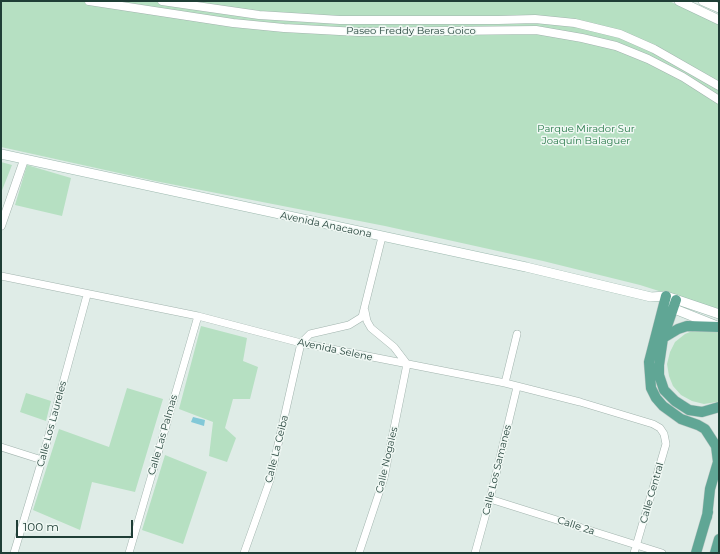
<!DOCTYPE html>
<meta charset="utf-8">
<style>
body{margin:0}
#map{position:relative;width:720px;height:554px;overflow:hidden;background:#dfece7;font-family:Montserrat,sans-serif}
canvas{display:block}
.frame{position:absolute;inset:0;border:2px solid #1f3e36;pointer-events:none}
.scale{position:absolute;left:16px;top:520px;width:117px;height:18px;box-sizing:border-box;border:2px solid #1f3e36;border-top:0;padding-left:5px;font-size:12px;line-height:14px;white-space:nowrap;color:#1f3e36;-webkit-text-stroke:3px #f0f8f4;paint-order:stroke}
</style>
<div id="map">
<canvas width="720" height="554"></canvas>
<div class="frame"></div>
<div class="scale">100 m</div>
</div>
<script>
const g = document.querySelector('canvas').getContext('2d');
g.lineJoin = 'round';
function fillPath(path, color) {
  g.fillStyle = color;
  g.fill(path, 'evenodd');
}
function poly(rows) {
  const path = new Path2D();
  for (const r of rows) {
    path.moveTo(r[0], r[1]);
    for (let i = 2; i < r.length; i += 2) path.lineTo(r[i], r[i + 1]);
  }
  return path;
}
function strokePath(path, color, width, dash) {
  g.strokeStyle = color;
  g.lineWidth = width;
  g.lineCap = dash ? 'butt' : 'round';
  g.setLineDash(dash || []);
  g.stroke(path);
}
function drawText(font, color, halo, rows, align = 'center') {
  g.font = font + ' Montserrat,sans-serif';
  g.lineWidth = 3;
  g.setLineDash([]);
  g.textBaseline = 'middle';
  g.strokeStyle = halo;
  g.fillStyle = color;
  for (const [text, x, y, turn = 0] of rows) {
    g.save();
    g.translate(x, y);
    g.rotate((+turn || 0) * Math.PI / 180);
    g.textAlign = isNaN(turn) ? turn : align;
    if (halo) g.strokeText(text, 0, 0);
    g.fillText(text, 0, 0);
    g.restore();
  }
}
fillPath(poly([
 [1,1,669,1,719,24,719,310,640,285,543,261,385,226,155,181,1,147],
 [1,162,12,165,1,193],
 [27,165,71,178,62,216,15,205],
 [201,326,247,338,243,361,258,367,250,399,233,399,225,428,236,438,227,462,209,456,213,422,179,409],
 [697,329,719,331,719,401,717,402,704,404,692,401,681,395,673,386,669,376,667,364,670,352,675,342,685,334],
 [127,388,163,399,135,492,92,482,80,530,33,510,59,429,109,447],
 [26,393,51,401,46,421,20,412],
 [165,455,207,472,183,544,142,530]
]), '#b6e0c2');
fillPath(poly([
 [193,417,205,420,204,426,191,422]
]), '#82c8d7');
const minor = poly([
 [1,276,198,316,301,343,505,383,580,402,653,424,660,428,664,434,666,444,634,553],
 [365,311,367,321,371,328,394,347,407,364],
 [505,383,517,334],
 [1,447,42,460],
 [490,499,662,553],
 [14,553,42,460,87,295],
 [129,553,198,316],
 [244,553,270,480,301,343,310,334,349,325,362,317,382,237],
 [359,553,384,478,407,364],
 [475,553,490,499,517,387]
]);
const tertiary = poly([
 [89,1,233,23,284,28,358,32,536,30,582,38,616,46,648,59,683,77,719,100],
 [162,1,259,15,340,20,498,20,535,19,575,23,620,34,654,49,719,86],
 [1,226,24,160]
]);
const secondary = poly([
 [679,1,719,20],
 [703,1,719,8],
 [1,154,526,267,651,297,666,296,719,314],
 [667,306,717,326]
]);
const primary = poly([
 [666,296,649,362,651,388,656,398,663,406,681,419,698,425,705,429,716,446,718,462,710,489,707,517],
 [676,300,663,338,659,365,659,375,664,390,675,401,689,410,702,412,719,407],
 [663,338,678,329,687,326,719,327],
 [696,553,708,512],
 [715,553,719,539]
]);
strokePath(minor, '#a2b4ae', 8);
strokePath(tertiary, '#a2b4ae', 9);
strokePath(secondary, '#9db9af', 10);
strokePath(primary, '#c0c9c7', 11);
strokePath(minor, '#fff', 7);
strokePath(tertiary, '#fff', 8);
strokePath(secondary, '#fff', 9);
strokePath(primary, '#60a695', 10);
drawText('10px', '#1f3e36', '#f0f8f4', [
 ["Paseo Freddy Beras Goico",411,31],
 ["Avenida Anacaona",326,225,12],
 ["Avenida Selene",335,350,12],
 ["Calle Los Laureles",52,424,-75],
 ["Calle Las Palmas",163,435,-74],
 ["Calle La Ceiba",277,449,-76],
 ["Calle Nogales",387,460,-77],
 ["Calle Los Samanes",497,470,-76],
 ["Calle Central",652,493,-74],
 ["Calle 2a",576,526,18]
]);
drawText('10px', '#257847', '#f0f8f4', [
 ["Parque Mirador Sur",586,129],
 ["Joaquín Balaguer",586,141]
]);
</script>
